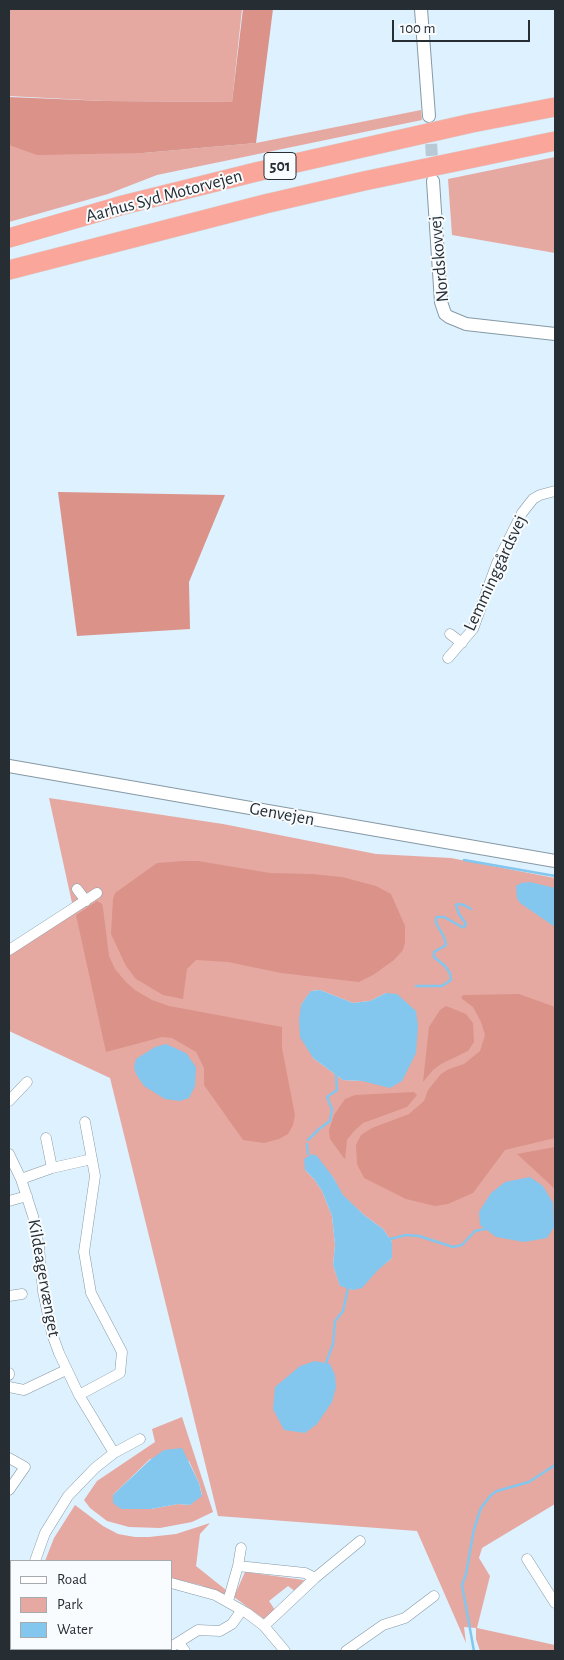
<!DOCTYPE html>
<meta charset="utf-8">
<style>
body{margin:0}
#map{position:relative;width:564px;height:1660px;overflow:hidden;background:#ddf1ff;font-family:"Alegreya Sans",sans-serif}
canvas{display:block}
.frame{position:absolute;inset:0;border:10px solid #262e33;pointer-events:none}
.legend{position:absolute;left:10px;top:1560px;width:162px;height:90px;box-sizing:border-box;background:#f8fcfe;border:1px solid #a4aaad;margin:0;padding:6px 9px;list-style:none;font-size:15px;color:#262e33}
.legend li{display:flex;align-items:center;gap:10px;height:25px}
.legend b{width:25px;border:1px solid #a4aaad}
.scale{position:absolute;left:392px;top:20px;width:138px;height:22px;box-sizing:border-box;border:2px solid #262e33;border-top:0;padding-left:6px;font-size:15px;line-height:18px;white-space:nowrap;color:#262e33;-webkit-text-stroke:4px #f8fcfe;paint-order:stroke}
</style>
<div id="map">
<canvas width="564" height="1660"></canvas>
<div class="frame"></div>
<ul class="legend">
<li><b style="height:6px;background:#fff"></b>Road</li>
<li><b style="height:14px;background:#e6a9a1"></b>Park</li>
<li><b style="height:14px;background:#83c6ee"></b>Water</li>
</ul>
<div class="scale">100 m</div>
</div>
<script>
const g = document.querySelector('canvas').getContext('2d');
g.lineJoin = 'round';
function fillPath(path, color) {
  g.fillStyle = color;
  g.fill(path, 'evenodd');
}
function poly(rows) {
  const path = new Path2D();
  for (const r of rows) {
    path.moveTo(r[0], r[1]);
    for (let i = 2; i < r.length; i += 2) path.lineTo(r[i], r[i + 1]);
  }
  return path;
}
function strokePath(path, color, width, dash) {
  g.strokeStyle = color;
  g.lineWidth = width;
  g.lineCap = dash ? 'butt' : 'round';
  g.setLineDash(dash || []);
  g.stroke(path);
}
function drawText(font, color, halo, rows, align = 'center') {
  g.font = font + ' "Alegreya Sans",sans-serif';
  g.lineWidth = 4;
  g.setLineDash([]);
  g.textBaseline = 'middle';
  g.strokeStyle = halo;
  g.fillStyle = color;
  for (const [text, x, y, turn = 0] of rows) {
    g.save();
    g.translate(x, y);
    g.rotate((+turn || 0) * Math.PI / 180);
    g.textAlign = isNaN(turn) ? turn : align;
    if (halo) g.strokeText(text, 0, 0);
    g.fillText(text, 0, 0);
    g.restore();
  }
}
fillPath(poly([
 [9,9,242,9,232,102,104,101,9,96],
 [421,110,422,120,157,175,108,194,9,222,9,145,143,153,256,143],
 [555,157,555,253,452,235,448,179],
 [49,798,223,824,376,854,451,858,555,878,555,1504,482,1548,479,1558,490,1576,477,1628,555,1645,555,1651,480,1651,476,1639,476,1628,464,1627,466,1643,417,1531,218,1516,110,1078,9,1031,9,955,74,912],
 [320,990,353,1003,370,1001,386,993,362,1081,343,1080,313,1058,301,1005,311,991],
 [305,1170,333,1177,342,1195,364,1215,383,1229,392,1242,392,1258,353,1290,340,1285,333,1265,335,1245,332,1216,322,1191,314,1179],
 [182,1417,213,1512,192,1522,160,1528,129,1527,107,1521,90,1508,84,1500,97,1481,155,1442,152,1429],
 [150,1459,189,1461,199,1483,202,1495,190,1505,178,1504,151,1509,121,1509,113,1495],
 [75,1505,103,1526,118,1534,135,1537,149,1537,176,1534,210,1523,200,1534,196,1566,226,1590,226,1593,223,1594,200,1585,171,1578,171,1561,45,1561,54,1538],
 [245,1572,304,1580,296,1592,288,1586,269,1601,275,1610,264,1619,234,1597]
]), '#e6a9a1');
fillPath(poly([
 [243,9,273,9,256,143,143,153,37,155,9,145,9,97,104,101,232,102],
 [58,492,225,495,189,582,190,629,77,636],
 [183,861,198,861,270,873,312,874,342,877,376,886,391,894,405,926,405,942,403,950,394,960,373,975,359,982,281,973,228,962,196,960,187,969,183,999,163,995,136,979,126,966,111,934,113,899,115,893,157,863],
 [97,901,102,904,103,908,109,956,115,969,126,982,135,990,152,1000,169,1006,282,1027,282,1048,295,1115,293,1125,288,1134,279,1139,264,1143,243,1140,204,1085,204,1068,196,1052,172,1038,162,1037,151,1040,106,1052,76,915],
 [519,994,555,1007,555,1138,505,1150,473,1193,448,1204,435,1206,406,1199,364,1178,357,1164,356,1145,361,1135,372,1128,409,1114,424,1101,428,1090,441,1074,449,1069,464,1064,480,1051,485,1035,481,1022,473,1007,461,998,463,995],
 [446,1006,466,1014,473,1023,474,1042,468,1051,441,1064,433,1070,423,1082,429,1027,440,1010],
 [414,1092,417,1095,407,1107,363,1123,354,1131,347,1140,345,1159,343,1157,330,1139,329,1130,334,1115,345,1099,355,1095],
 [555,1147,555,1189,517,1154]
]), '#da9289');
fillPath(poly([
 [530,882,555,888,555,927,520,903,517,898,516,886,521,883],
 [320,990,353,1003,370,1001,386,993,397,994,416,1011,418,1026,416,1053,402,1081,390,1088,362,1081,343,1080,313,1058,300,1037,299,1020,301,1005,307,996,311,991],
 [166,1044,186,1053,196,1067,195,1086,189,1098,180,1101,165,1099,144,1086,136,1074,134,1067,136,1059,155,1047],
 [312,1154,317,1156,333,1177,343,1195,364,1215,383,1229,392,1242,392,1258,377,1271,362,1288,353,1290,340,1286,333,1265,335,1245,332,1216,322,1191,314,1179,305,1170,304,1159],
 [530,1177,543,1186,553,1203,554,1227,547,1238,524,1242,496,1237,480,1225,479,1212,491,1193,505,1182],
 [315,1361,330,1364,335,1375,336,1387,332,1402,317,1424,305,1433,284,1430,273,1409,275,1387,300,1366],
 [182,1448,199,1483,202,1496,190,1505,178,1504,151,1509,121,1509,113,1503,113,1495,150,1460,164,1450]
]), '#83c6ee');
strokePath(poly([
 [464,860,555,876],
 [416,986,442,986,451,980,450,973,445,966,434,957,434,952,446,945,444,937,436,923,436,918,437,917,444,917,462,927,464,927,466,924,459,914,456,905,458,904,464,905,471,909],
 [308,1140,319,1129,330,1121,332,1109,327,1097,337,1090,336,1074],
 [307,1144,308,1154],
 [390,1239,406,1235,419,1236,453,1247,462,1245,475,1231,485,1229],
 [326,1363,333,1344,335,1321,343,1311,348,1288],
 [474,1651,462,1585,466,1574,474,1529,481,1508,491,1495,497,1491,529,1482,555,1465]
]), '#83c6ee', 2.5);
strokePath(poly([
 [430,126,433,174]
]), '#b8cad6', 12, [12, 6]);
const minor = poly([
 [450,634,462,643],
 [448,658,473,629,497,563,522,513,533,499,540,495,555,491],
 [77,889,86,901],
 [9,950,97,893],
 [9,1101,27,1082],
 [46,1138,52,1168],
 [9,1154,21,1179,33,1216,39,1247,43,1291,52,1334,59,1353,79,1395,114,1453],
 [21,1179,52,1168,92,1159],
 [9,1201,27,1196],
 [9,1296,22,1294],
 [9,1373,9,1375],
 [9,1387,24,1390,66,1370],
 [79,1395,120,1373,122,1352,91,1293,84,1252,95,1176,85,1122],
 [9,1458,25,1467,9,1490],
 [527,1559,555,1603],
 [35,1561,45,1533,68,1496,95,1468,114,1453,140,1439],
 [238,1566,305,1573,315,1578],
 [171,1583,215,1595,247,1613,264,1626,285,1651],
 [228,1601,238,1566,241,1548],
 [264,1626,315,1578,360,1541],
 [9,1639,11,1640],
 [179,1643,185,1651],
 [171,1647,198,1630,220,1631,232,1624,242,1610],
 [20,1649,20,1651],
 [346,1651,383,1625,405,1618,434,1596]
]);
const tertiary = poly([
 [421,9,429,116],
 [433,181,441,302,445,314,449,317,466,324,555,334],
 [9,766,555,861]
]);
const motorway = poly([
 [9,238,123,205,256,172,472,123,555,107],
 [9,270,265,204,364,181,555,141]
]);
strokePath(minor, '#8699a5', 11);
strokePath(tertiary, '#8699a5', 14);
strokePath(motorway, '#d4d5d6', 20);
strokePath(minor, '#fff', 10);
strokePath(tertiary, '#fff', 12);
strokePath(motorway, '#fba69b', 19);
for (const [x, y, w] of [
 [280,166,32]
]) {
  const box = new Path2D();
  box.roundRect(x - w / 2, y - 13.5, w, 27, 4);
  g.fillStyle = '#f8fcfe';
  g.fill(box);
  strokePath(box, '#262e33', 1);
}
drawText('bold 16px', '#262e33', null, [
 ["501",280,166]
]);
drawText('18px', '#262e33', '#f8fcfe', [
 ["Aarhus Syd Motorvejen",164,196,-15],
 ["Nordskovvej",439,259,-95],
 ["Lemminggårdsvej",495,573,-65],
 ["Genvejen",282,814,10],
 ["Kildeagervænget",44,1278,80]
]);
</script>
